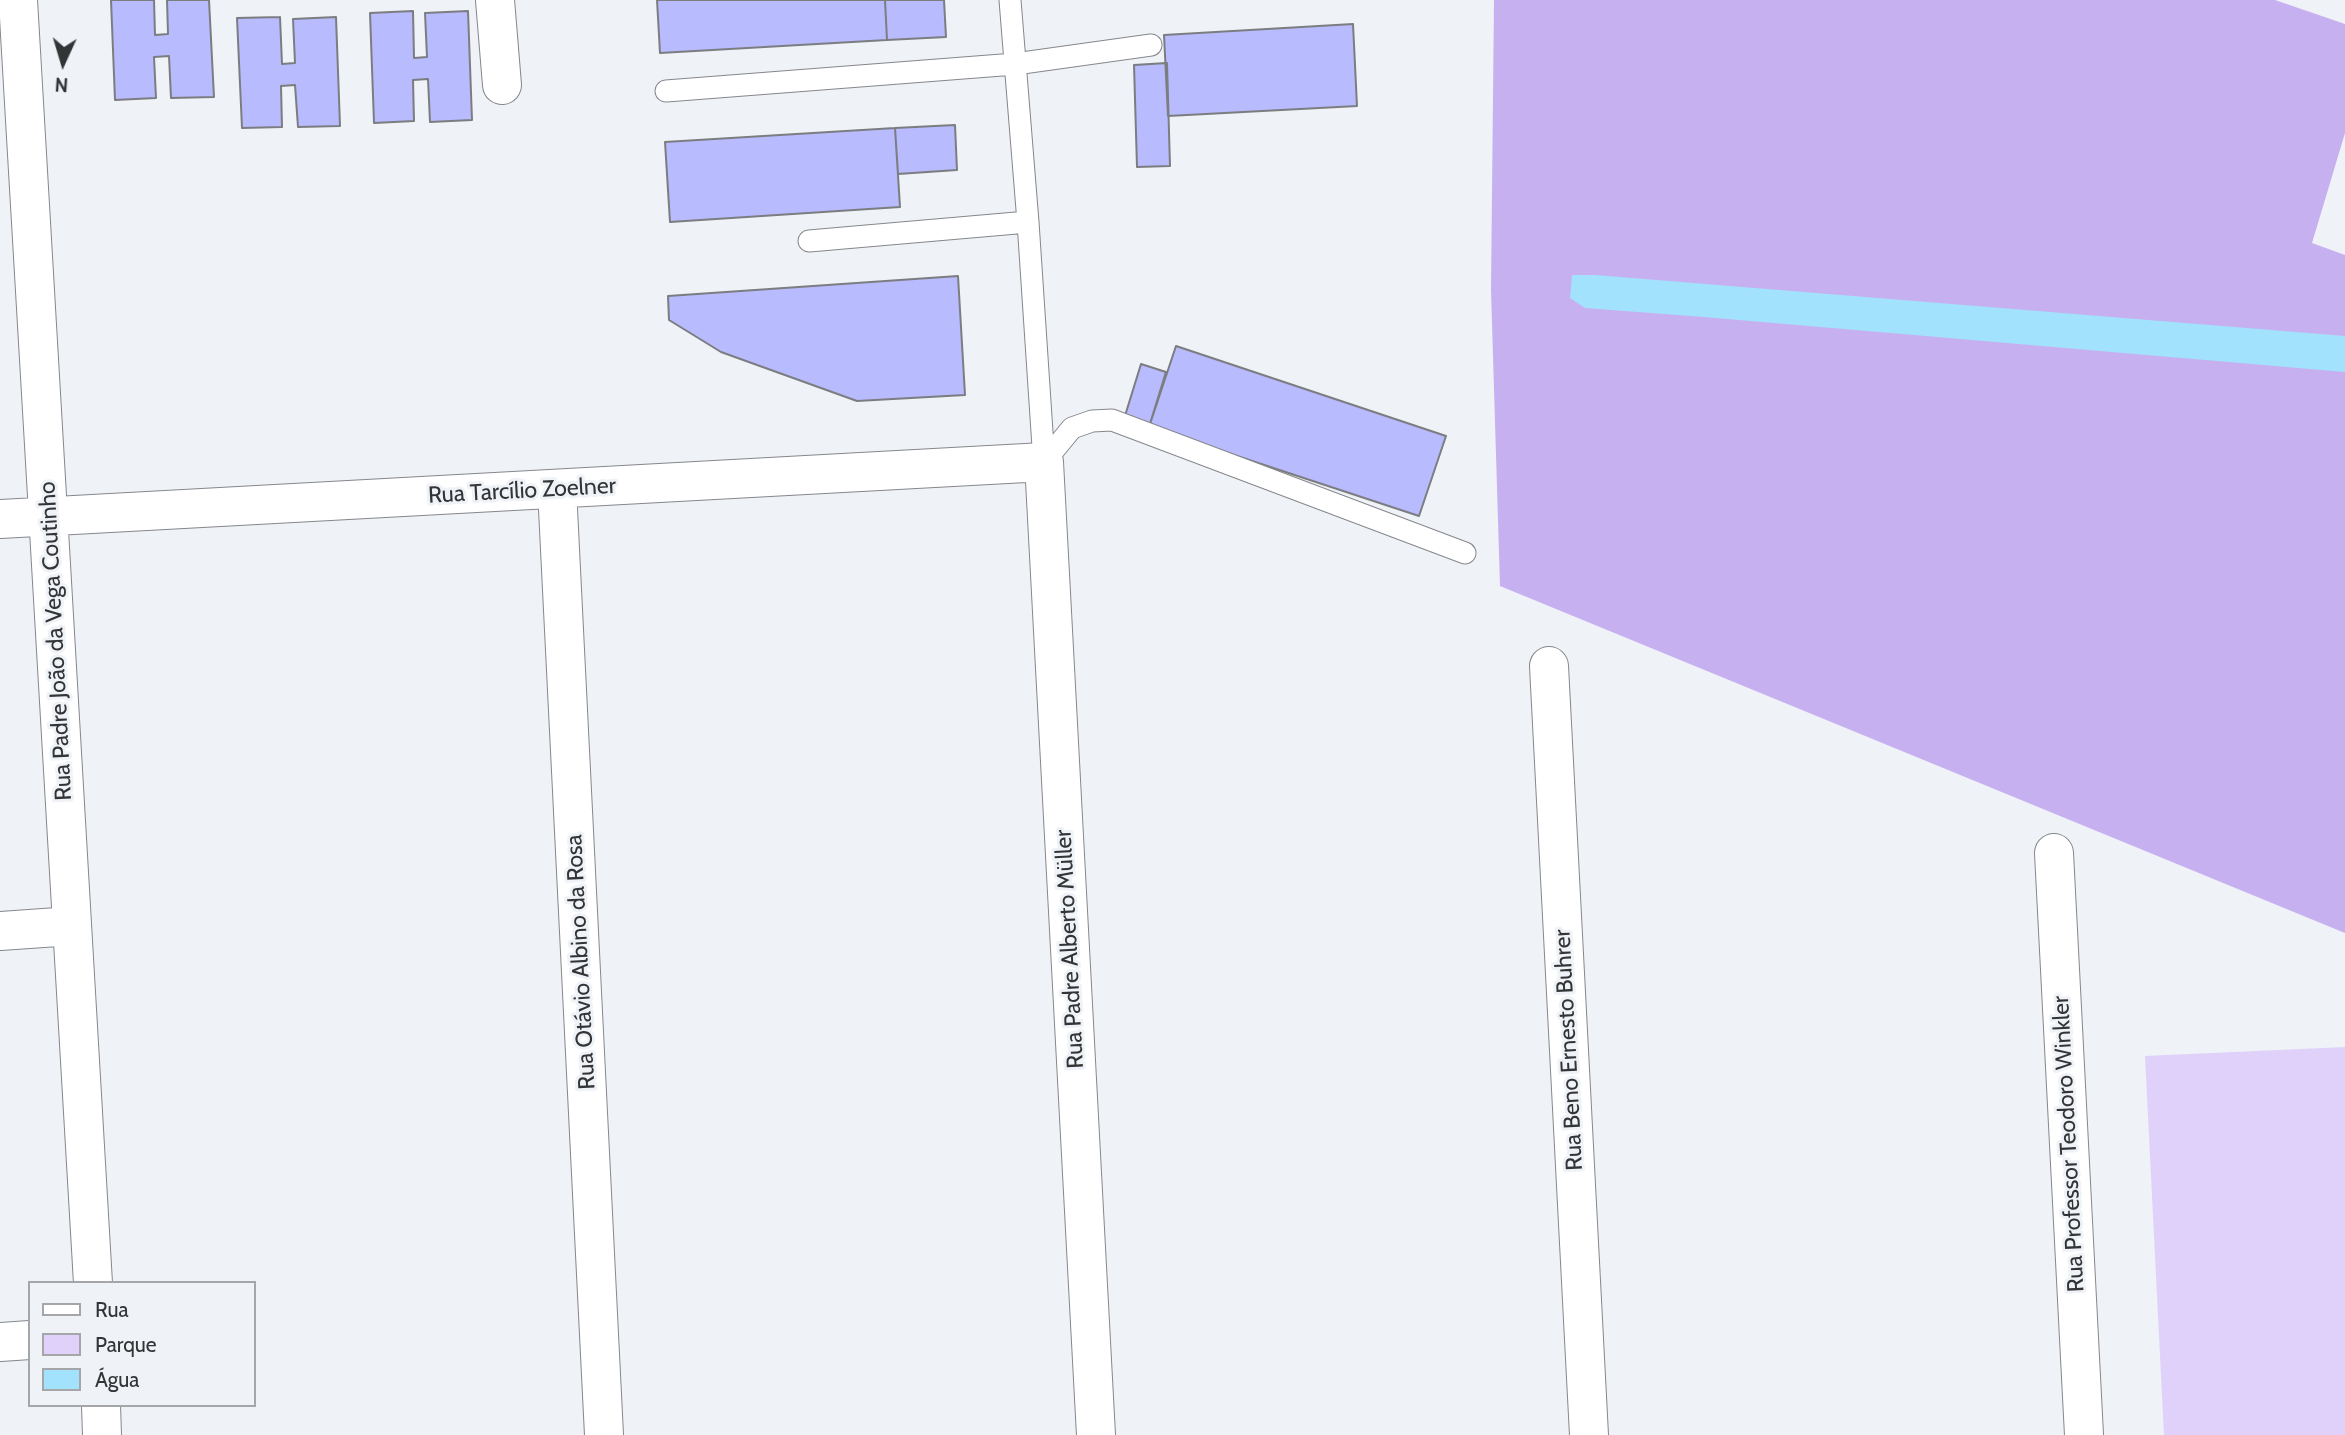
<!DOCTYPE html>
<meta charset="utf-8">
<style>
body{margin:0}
#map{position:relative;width:2345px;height:1435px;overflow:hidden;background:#eff2f7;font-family:Cabin,sans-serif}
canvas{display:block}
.legend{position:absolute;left:28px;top:1281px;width:228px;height:126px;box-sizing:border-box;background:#eff2f7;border:2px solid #a4a6aa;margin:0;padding:9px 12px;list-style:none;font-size:21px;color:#333436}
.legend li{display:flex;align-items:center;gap:14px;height:35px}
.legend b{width:35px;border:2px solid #a4a6aa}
.north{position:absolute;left:28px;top:28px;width:70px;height:70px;-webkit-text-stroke:5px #eff2f7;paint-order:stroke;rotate:184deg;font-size:19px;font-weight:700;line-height:28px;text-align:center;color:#333436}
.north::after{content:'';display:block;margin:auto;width:24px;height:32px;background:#333436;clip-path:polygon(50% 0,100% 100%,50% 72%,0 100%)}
</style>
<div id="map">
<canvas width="2345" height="1435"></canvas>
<ul class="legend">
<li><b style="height:9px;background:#fff"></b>Rua</li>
<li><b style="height:19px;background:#dfd1f9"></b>Parque</li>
<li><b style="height:19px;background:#a2e2fc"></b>Água</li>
</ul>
<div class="north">N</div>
</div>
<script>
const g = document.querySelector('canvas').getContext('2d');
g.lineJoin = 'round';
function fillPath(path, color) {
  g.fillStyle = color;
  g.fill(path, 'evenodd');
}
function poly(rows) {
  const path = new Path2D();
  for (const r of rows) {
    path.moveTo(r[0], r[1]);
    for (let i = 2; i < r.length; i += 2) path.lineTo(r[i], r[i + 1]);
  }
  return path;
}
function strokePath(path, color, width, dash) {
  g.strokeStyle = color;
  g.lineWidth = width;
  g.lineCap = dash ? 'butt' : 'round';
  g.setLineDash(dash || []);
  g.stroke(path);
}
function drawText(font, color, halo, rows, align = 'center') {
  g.font = font + ' Cabin,sans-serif';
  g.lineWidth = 6;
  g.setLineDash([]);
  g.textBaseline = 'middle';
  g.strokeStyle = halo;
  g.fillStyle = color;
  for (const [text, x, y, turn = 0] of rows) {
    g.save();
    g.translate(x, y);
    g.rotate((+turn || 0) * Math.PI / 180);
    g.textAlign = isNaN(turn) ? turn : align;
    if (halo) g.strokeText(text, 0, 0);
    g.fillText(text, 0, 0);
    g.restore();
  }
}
fillPath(poly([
 [2345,1047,2345,1435,2164,1435,2145,1056]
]), '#dfd1f9');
fillPath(poly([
 [1494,0,2275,0,2345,24,2345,133,2312,243,2345,255,2345,933,1500,586,1491,290]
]), '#c7b0f0');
fillPath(poly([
 [1572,275,1595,275,2345,336,2345,372,1704,317,1585,308,1570,298]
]), '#a2e2fc');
const building = poly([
 [111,0,154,0,155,35,168,34,167,0,209,0,214,97,171,98,169,56,154,57,156,98,115,100,111,0],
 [657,0,885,0,887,40,660,53,657,0],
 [885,0,944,0,946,37,887,40,885,0],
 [413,11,414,58,427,57,425,13,468,11,472,120,430,122,428,79,413,80,414,121,374,123,370,13,413,11],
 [280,17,282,64,295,63,293,19,336,17,340,126,298,127,295,85,281,86,282,127,242,128,237,18,280,17],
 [1353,24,1357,106,1168,116,1164,35,1353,24],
 [1167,63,1170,166,1137,167,1134,65,1167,63],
 [955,125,957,170,898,174,895,128,955,125],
 [895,128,900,207,670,222,665,142,895,128],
 [958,276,965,395,857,401,721,352,669,320,668,296,958,276],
 [1176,346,1446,436,1419,516,1149,427,1176,346],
 [1141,364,1166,372,1149,427,1124,419,1141,364]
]);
fillPath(building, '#b8bbfd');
strokePath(building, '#7c7d81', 2);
const service = poly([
 [1010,0,1028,222,1044,462],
 [666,91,1015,64,1151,45],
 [809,241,1028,222],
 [1044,462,1072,428,1092,421,1112,420,1465,553]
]);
const minor = poly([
 [18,0,93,1283],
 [495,0,502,85],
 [557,489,604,1435],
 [0,519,1044,462,1096,1435],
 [1549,666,1589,1435],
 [2054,853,2084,1435],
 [0,931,72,926],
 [0,1342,30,1340],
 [101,1405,102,1435]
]);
strokePath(service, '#85878c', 23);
strokePath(minor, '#85878c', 40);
strokePath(service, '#fff', 21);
strokePath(minor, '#fff', 38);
drawText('23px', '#333436', '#eff2f7', [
 ["Rua Tarcílio Zoelner",522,491,-3],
 ["Rua Padre João da Vega Coutinho",56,641,-93],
 ["Rua Padre Alberto Müller",1070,949,-93],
 ["Rua Otávio Albino da Rosa",581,962,-93],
 ["Rua Beno Ernesto Buhrer",1569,1050,-93],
 ["Rua Professor Teodoro Winkler",2069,1144,-93]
]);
</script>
